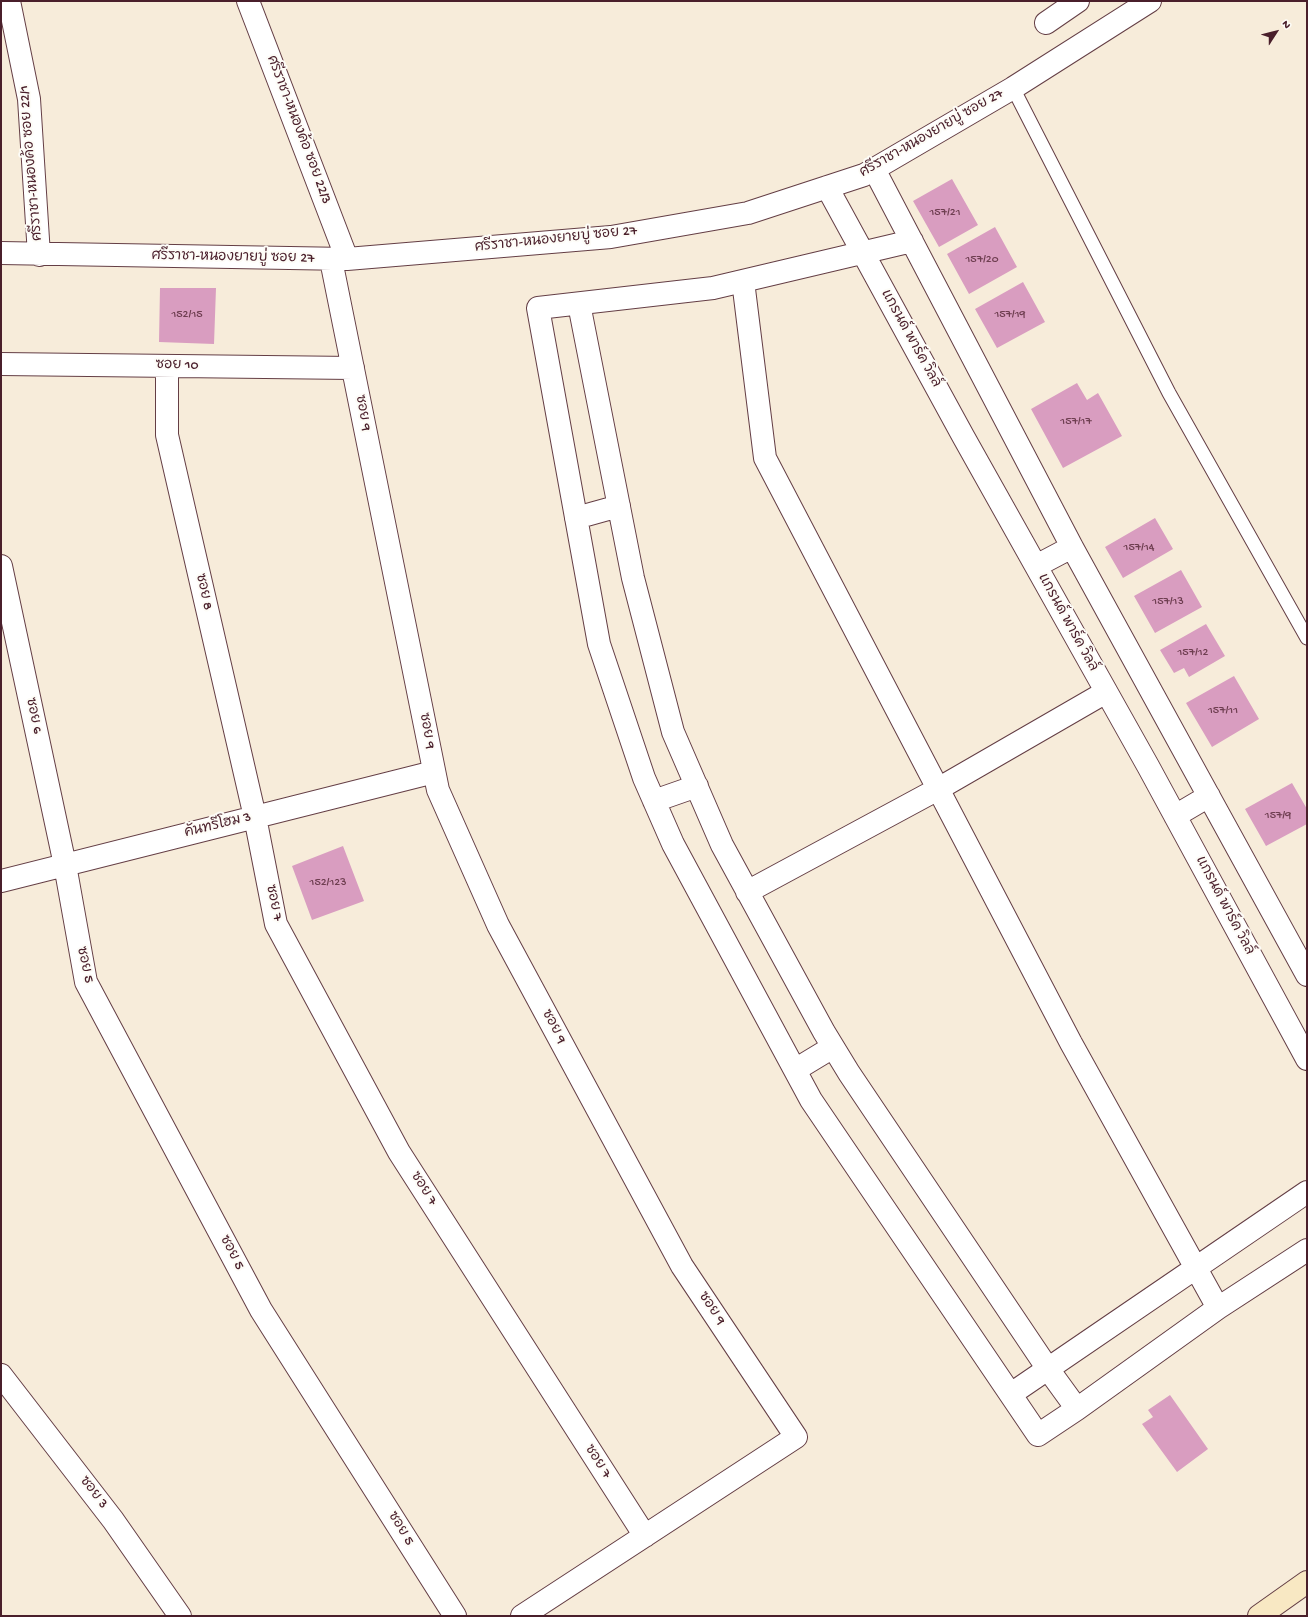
<!DOCTYPE html>
<meta charset="utf-8">
<style>
body{margin:0}
#map{position:relative;width:1308px;height:1617px;overflow:hidden;background:#f7ecda;font-family:"Gochi Hand",sans-serif}
canvas{display:block}
.frame{position:absolute;inset:0;border:2px solid #4a1f2b;pointer-events:none}
.north{position:absolute;left:1256px;top:12px;width:40px;height:40px;-webkit-text-stroke:3px #fdfcf7;paint-order:stroke;rotate:54deg;font-size:11px;font-weight:700;line-height:16px;text-align:center;color:#4a1f2b}
.north::after{content:'';display:block;margin:auto;width:14px;height:18px;background:#4a1f2b;clip-path:polygon(50% 0,100% 100%,50% 72%,0 100%)}
</style>
<div id="map">
<canvas width="1308" height="1617"></canvas>
<div class="frame"></div>
<div class="north">N</div>
</div>
<script>
const g = document.querySelector('canvas').getContext('2d');
g.lineJoin = 'round';
function fillPath(path, color) {
  g.fillStyle = color;
  g.fill(path, 'evenodd');
}
function poly(rows) {
  const path = new Path2D();
  for (const r of rows) {
    path.moveTo(r[0], r[1]);
    for (let i = 2; i < r.length; i += 2) path.lineTo(r[i], r[i + 1]);
  }
  return path;
}
function strokePath(path, color, width, dash) {
  g.strokeStyle = color;
  g.lineWidth = width;
  g.lineCap = dash ? 'butt' : 'round';
  g.setLineDash(dash || []);
  g.stroke(path);
}
function drawText(font, color, halo, rows, align = 'center') {
  g.font = font + ' "Gochi Hand","Playpen Sans Thai",sans-serif';
  g.lineWidth = 4;
  g.setLineDash([]);
  g.textBaseline = 'middle';
  g.strokeStyle = halo;
  g.fillStyle = color;
  for (const [text, x, y, turn = 0] of rows) {
    g.save();
    g.translate(x, y);
    g.rotate((+turn || 0) * Math.PI / 180);
    g.textAlign = isNaN(turn) ? turn : align;
    if (halo) g.strokeText(text, 0, 0);
    g.fillText(text, 0, 0);
    g.restore();
  }
}
fillPath(poly([
 [952,179,978,225,939,247,913,201],
 [995,227,1017,267,969,294,947,254],
 [1023,282,1045,322,997,348,975,309],
 [160,288,216,288,214,344,159,342],
 [1077,383,1087,400,1098,393,1122,436,1063,468,1031,409],
 [1155,518,1173,549,1123,578,1105,547],
 [1181,570,1202,607,1155,633,1134,596],
 [1206,624,1225,656,1189,677,1184,668,1174,673,1160,650],
 [1234,676,1259,719,1212,747,1186,703],
 [1292,783,1307,809,1307,824,1266,846,1245,809],
 [343,846,364,901,312,920,292,866],
 [1170,1395,1208,1449,1177,1472,1142,1424,1153,1417,1148,1410]
]), '#d99dc0');
const lane = poly([
 [1013,88,1169,393,1307,638]
]);
const street = poly([
 [9,1,29,99,39,255],
 [248,1,347,259],
 [1046,23,1078,1],
 [874,169,1072,547,1307,975],
 [827,187,963,436,1148,766,1307,1059],
 [912,241,713,288,538,308,599,644,644,778,673,844,811,1100,1038,1435,1077,1409,1218,1308,1307,1250],
 [1,253,347,259,611,237,748,213,864,175,1013,88,1150,1],
 [331,260,438,790,498,925,682,1266,796,1437,522,1616],
 [743,281,765,458,1071,1043,1218,1308],
 [579,304,633,578,673,732,722,845,824,1032,849,1073,1048,1369,1077,1409],
 [1,364,353,368],
 [167,366,167,435,255,817,276,924,399,1152,645,1536],
 [576,518,619,506],
 [1,566,65,865,86,982,261,1310,455,1616],
 [1036,566,1072,547],
 [654,801,697,786],
 [1175,816,1209,796],
 [1,881,434,772],
 [747,892,938,789,1106,692],
 [795,1070,833,1047],
 [1,1375,113,1520,180,1616],
 [1011,1394,1307,1192]
]);
const secondary = poly([
 [1259,1616,1307,1582]
]);
strokePath(lane, '#643e45', 15);
strokePath(street, '#643e45', 24);
strokePath(secondary, '#643e45', 24);
strokePath(lane, '#fff', 13);
strokePath(street, '#fff', 22);
strokePath(secondary, '#f8e8c3', 22);
drawText('12px', '#6e3e50', null, [
 ["157/21",945,213],
 ["157/20",982,260],
 ["152/15",187,315],
 ["157/19",1010,315],
 ["157/17",1076,422],
 ["157/14",1139,548],
 ["157/13",1168,602],
 ["157/12",1193,653],
 ["157/11",1223,711],
 ["157/9",1278,816],
 ["152/123",328,883]
]);
drawText('14px', '#4a1f2b', '#fdfcf7', [
 ["ศรีราชา-หนองค้อ ซอย 22/3",298,130,69],
 ["ศรีราชา-หนองยายบู่ ซอย 27",932,134,-30],
 ["ศรีราชา-หนองค้อ ซอย 22/1",32,163,-95],
 ["ศรีราชา-หนองยายบู่ ซอย 27",556,240,-6],
 ["ศรีราชา-หนองยายบู่ ซอย 27",233,258,1],
 ["แกรนด์ พาร์ค วิลล์",910,339,61],
 ["ซอย 10",177,366,1],
 ["ซอย 9",362,413,79],
 ["ซอย 8",203,592,77],
 ["แกรนด์ พาร์ค วิลล์",1067,623,61],
 ["ซอย 6",33,716,78],
 ["ซอย 9",426,731,79],
 ["คันทรีโฮม 3",218,826,-14],
 ["ซอย 7",273,903,78],
 ["แกรนด์ พาร์ค วิลล์",1224,906,62],
 ["ซอย 5",84,965,77],
 ["ซอย 9",553,1027,62],
 ["ซอย 7",423,1189,57],
 ["ซอย 5",231,1253,62],
 ["ซอย 9",711,1309,56],
 ["ซอย 7",597,1462,57],
 ["ซอย 3",93,1493,52],
 ["ซอย 5",400,1529,58]
]);
</script>
